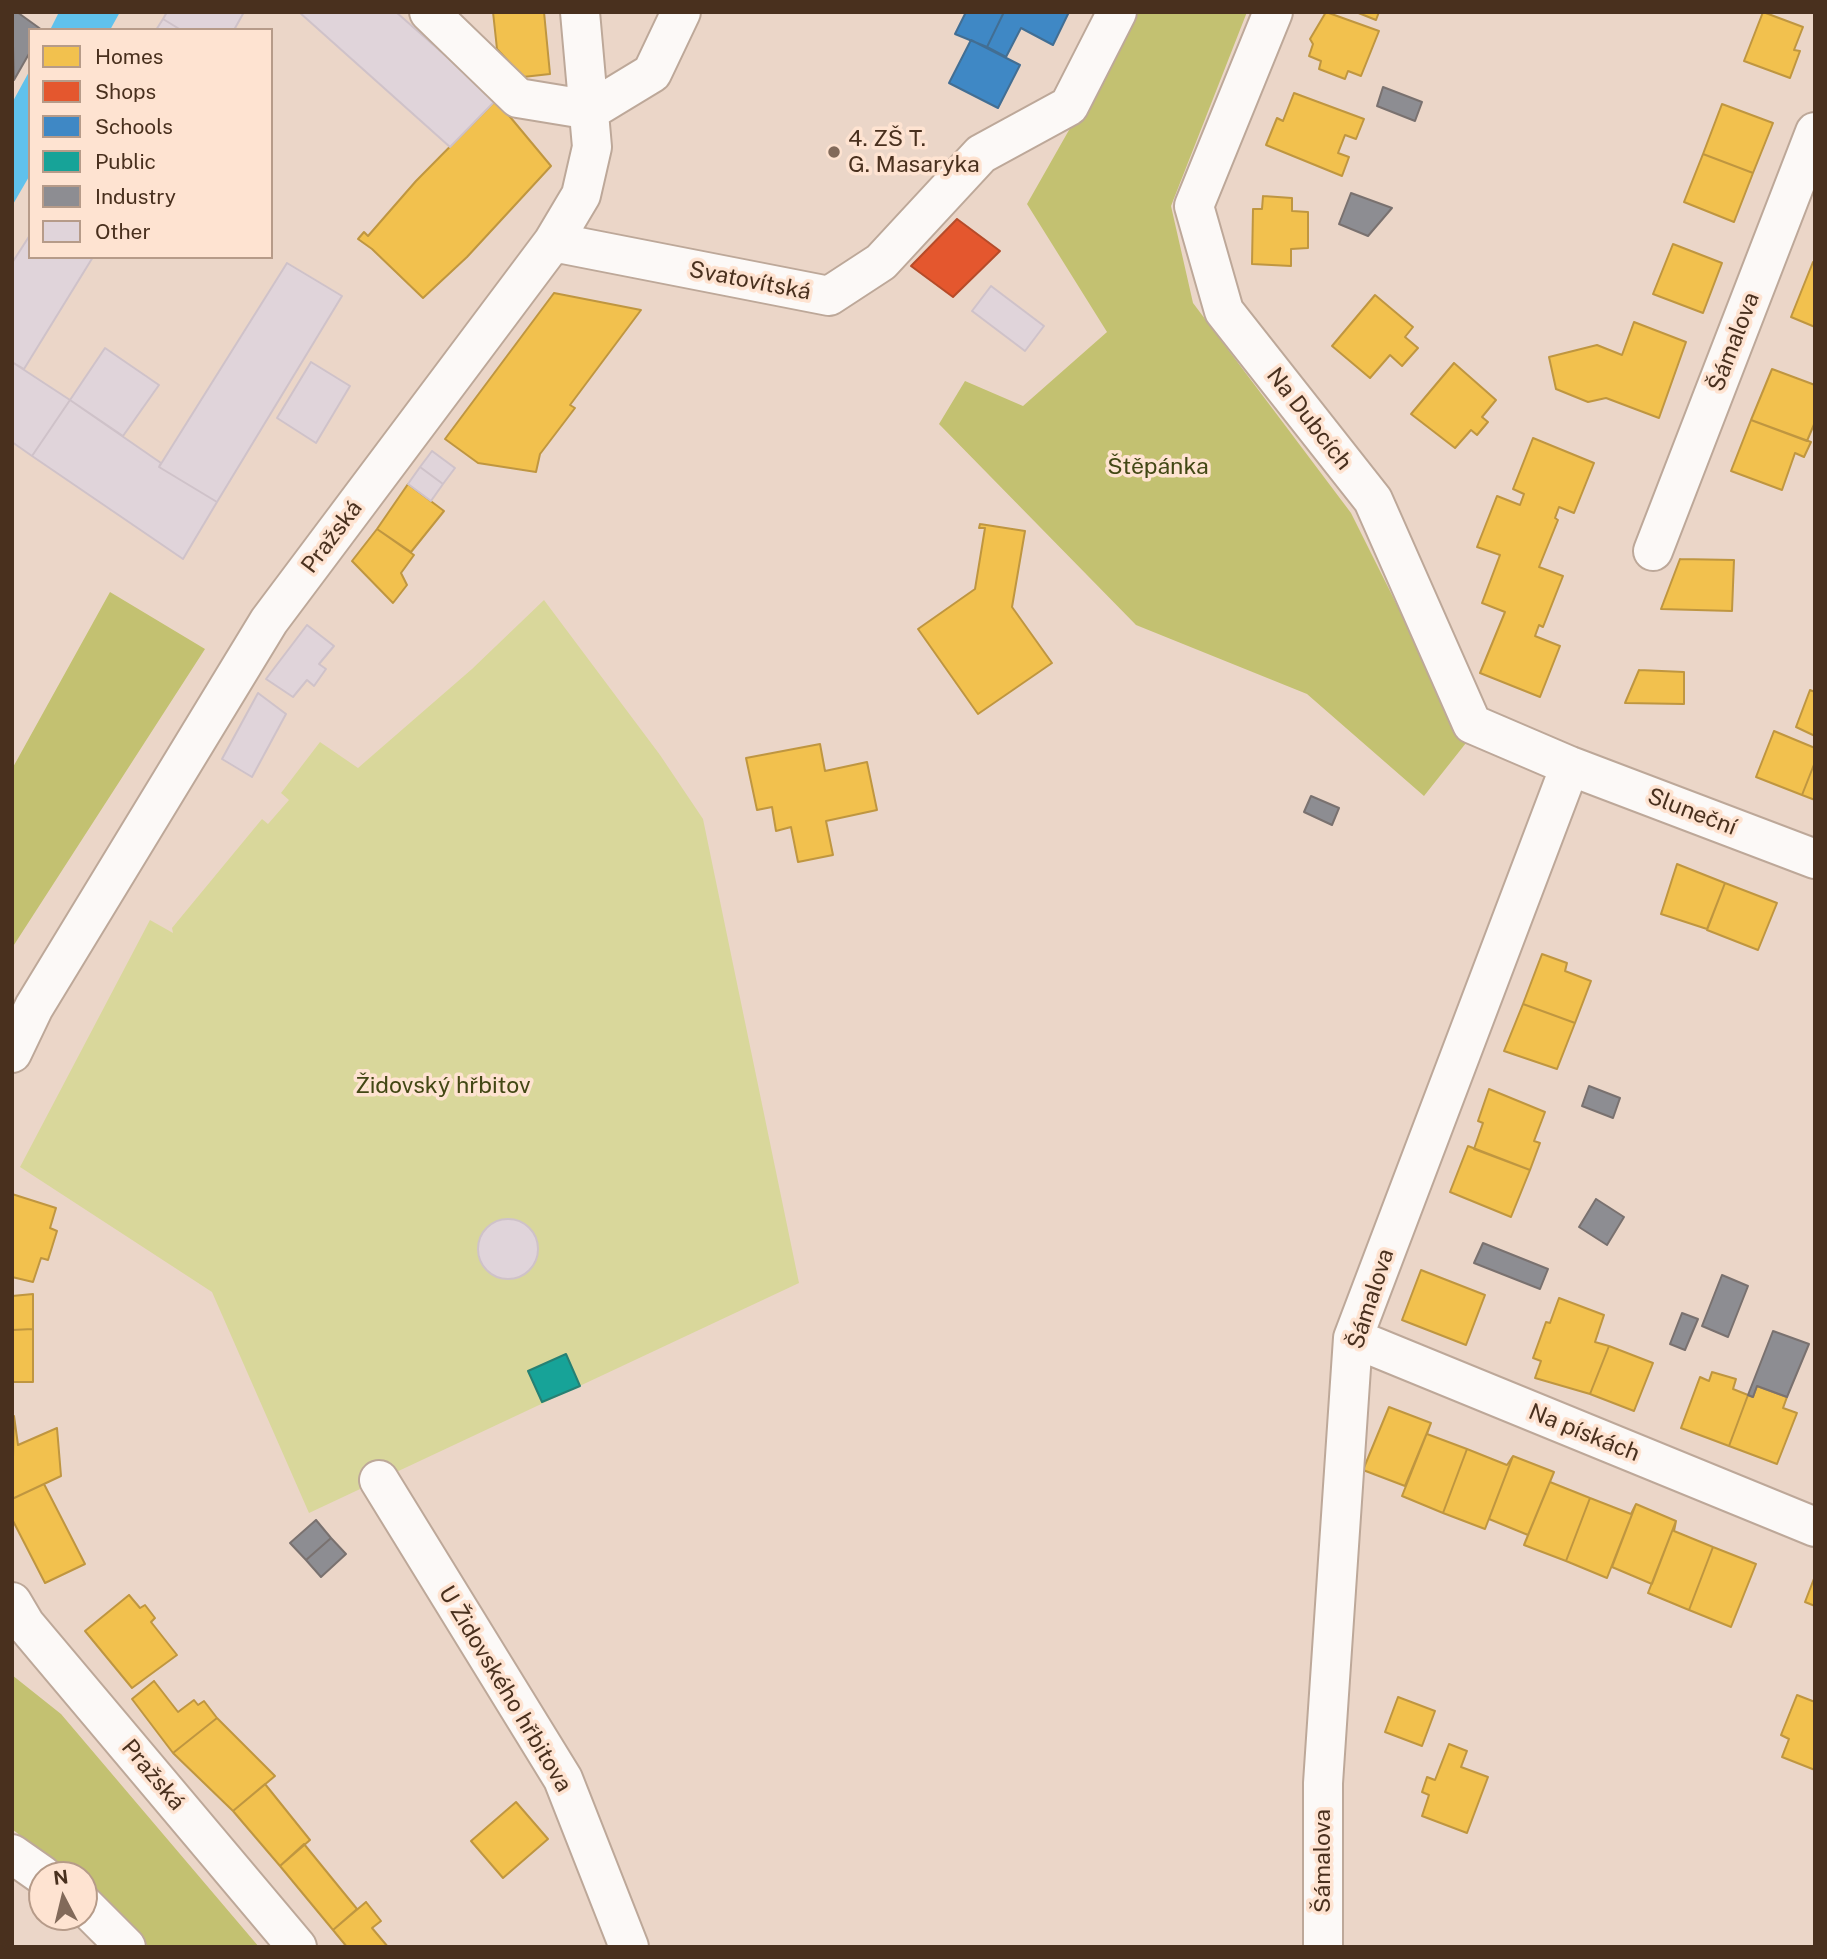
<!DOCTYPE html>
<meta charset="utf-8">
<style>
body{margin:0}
#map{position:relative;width:1827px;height:1959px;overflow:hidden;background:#ebd6c8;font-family:"Public Sans",sans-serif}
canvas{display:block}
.frame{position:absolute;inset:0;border:14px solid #49301e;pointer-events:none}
.legend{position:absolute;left:28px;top:28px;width:245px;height:231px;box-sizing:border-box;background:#fee3d1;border:2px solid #b69b89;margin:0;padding:9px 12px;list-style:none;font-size:21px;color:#49301e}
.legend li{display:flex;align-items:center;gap:14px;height:35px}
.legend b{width:35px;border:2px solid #b69b89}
.north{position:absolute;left:28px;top:1861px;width:70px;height:70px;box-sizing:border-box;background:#fee3d1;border:2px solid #b69b89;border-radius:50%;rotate:353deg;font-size:19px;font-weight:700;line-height:28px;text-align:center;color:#49301e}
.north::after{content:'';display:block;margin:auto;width:24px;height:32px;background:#826a5a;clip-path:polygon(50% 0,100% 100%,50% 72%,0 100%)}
</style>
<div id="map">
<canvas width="1827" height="1959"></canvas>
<div class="frame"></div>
<ul class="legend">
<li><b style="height:19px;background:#f2c14e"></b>Homes</li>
<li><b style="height:19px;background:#e4572e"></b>Shops</li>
<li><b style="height:19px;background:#3f88c5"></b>Schools</li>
<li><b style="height:19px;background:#17a398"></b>Public</li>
<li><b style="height:19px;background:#8d8d92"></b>Industry</li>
<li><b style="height:19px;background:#e0d4da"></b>Other</li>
</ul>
<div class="north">N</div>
</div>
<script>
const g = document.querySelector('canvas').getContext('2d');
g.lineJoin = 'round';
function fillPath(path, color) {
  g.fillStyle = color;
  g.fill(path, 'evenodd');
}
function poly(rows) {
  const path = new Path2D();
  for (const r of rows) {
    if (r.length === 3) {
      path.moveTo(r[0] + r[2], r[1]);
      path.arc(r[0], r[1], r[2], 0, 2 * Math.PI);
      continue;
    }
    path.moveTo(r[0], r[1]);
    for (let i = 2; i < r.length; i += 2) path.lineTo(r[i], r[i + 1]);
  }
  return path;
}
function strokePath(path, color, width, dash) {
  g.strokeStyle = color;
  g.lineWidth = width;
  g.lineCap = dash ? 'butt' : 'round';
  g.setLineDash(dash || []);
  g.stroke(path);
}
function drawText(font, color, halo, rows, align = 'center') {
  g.font = font + ' "Public Sans",sans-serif';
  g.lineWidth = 7;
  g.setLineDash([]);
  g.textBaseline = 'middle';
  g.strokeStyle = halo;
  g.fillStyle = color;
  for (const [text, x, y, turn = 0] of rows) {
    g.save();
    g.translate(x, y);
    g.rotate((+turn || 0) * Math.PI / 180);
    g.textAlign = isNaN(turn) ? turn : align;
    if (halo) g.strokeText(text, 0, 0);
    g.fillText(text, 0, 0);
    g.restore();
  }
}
fillPath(poly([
 [544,600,660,755,703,819,799,1283,309,1513,212,1292,20,1167,150,920,173,933,172,928,262,819,268,824,289,800,281,793,320,742,358,768,472,669]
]), '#d9d79b');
fillPath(poly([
 [1136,12,1247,12,1171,206,1193,303,1351,513,1466,743,1424,796,1307,694,1136,625,939,424,965,381,1023,406,1107,332,1027,204],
 [110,592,205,649,12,948,12,769],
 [12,1675,61,1714,259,1947,149,1947,118,1914,84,1887,84,1875,70,1875,12,1829]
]), '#c3c171');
fillPath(poly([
 [59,12,120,12,110,30,50,30],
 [30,70,30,175,12,206,12,103]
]), '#5fc1ec');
const homes = poly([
 [493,12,544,12,550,74,523,77,497,49,493,12],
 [1326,12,1379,31,1361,76,1348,71,1345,79,1319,69,1321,61,1309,56,1313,44,1310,39,1326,12],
 [1356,12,1379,12,1376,20,1356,12],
 [1763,12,1803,27,1794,50,1800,51,1790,78,1744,61,1763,12],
 [1294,93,1364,119,1356,139,1345,135,1338,153,1349,157,1342,176,1266,145,1277,118,1283,121,1294,93],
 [496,100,551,166,467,257,423,298,372,249,358,239,364,232,368,236,416,181,496,100],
 [1722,104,1773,123,1753,173,1703,154,1722,104],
 [1703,154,1753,173,1734,222,1684,202,1703,154],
 [1263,196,1292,198,1292,211,1308,212,1308,248,1291,249,1291,266,1252,264,1253,209,1262,209,1263,196],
 [1673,244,1722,263,1703,313,1653,294,1673,244],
 [1813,262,1815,263,1815,327,1791,317,1813,262],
 [554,293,641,310,570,405,575,408,540,454,536,472,478,463,445,439,554,293],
 [1375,295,1413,327,1405,337,1418,348,1402,366,1390,355,1370,378,1332,346,1375,295],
 [1634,322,1686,342,1659,418,1606,398,1588,402,1556,389,1549,357,1597,345,1622,355,1634,322],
 [1454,363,1496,400,1482,417,1488,422,1477,435,1471,430,1455,448,1411,414,1454,363],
 [1772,369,1815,385,1815,422,1807,441,1751,420,1772,369],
 [1751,420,1811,442,1804,457,1795,453,1782,490,1731,471,1751,420],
 [1533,438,1594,463,1574,513,1559,507,1555,518,1558,520,1539,567,1563,576,1543,627,1539,625,1535,636,1560,646,1540,697,1480,673,1505,612,1482,603,1500,555,1477,547,1497,496,1520,505,1524,494,1513,489,1533,438],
 [408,484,444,511,411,552,377,529,408,484],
 [980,524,1025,531,1012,607,1052,663,978,714,918,629,975,589,985,528,979,528,980,524],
 [377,529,414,555,401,573,407,585,393,603,352,561,377,529],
 [1680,559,1734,560,1732,611,1661,609,1680,559],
 [1639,670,1684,672,1684,704,1625,703,1639,670],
 [1810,690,1815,692,1815,736,1796,727,1810,690],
 [1774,731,1815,748,1815,762,1802,795,1756,777,1774,731],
 [820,744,825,771,867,762,877,810,826,821,833,855,798,862,791,827,776,831,772,807,757,810,746,758,820,744],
 [1815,762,1815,800,1802,795,1815,762],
 [1677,864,1725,883,1707,929,1661,914,1677,864],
 [1725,883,1777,903,1758,950,1707,930,1725,883],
 [1542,954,1567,963,1565,971,1591,981,1575,1023,1523,1004,1542,954],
 [1523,1004,1575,1023,1557,1069,1504,1051,1523,1004],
 [1489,1089,1545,1112,1534,1141,1540,1143,1530,1170,1474,1149,1483,1123,1478,1121,1489,1089],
 [1468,1146,1530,1170,1511,1217,1450,1192,1468,1146],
 [12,1194,56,1208,50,1228,57,1231,48,1260,41,1258,33,1282,12,1277,12,1194],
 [1421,1270,1485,1295,1466,1345,1402,1320,1421,1270],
 [33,1294,33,1329,12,1330,12,1296,33,1294],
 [1559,1298,1604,1315,1595,1342,1609,1346,1590,1394,1535,1378,1541,1361,1533,1358,1546,1322,1550,1323,1559,1298],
 [33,1329,33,1382,12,1382,12,1330,33,1329],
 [1609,1346,1653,1363,1634,1411,1590,1394,1609,1346],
 [1712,1372,1736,1379,1733,1389,1748,1395,1729,1446,1681,1428,1700,1377,1709,1381,1712,1372],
 [1757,1386,1787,1397,1783,1408,1797,1413,1777,1464,1729,1446,1748,1395,1753,1397,1757,1386],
 [1389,1407,1431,1423,1405,1486,1363,1470,1389,1407],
 [14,1416,18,1445,57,1428,61,1476,12,1499,14,1416],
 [1431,1423,1427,1434,1467,1449,1443,1513,1402,1496,1431,1423],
 [1467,1449,1507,1465,1513,1456,1485,1529,1443,1513,1467,1449],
 [1513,1456,1554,1472,1528,1535,1489,1519,1513,1456],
 [1554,1472,1550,1482,1590,1498,1566,1561,1524,1545,1554,1472],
 [44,1484,85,1564,45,1583,12,1519,12,1499,44,1484],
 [1590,1498,1631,1514,1636,1504,1607,1578,1566,1561,1590,1498],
 [1636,1504,1676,1521,1652,1584,1612,1567,1636,1504],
 [1676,1521,1674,1531,1713,1547,1689,1610,1648,1593,1676,1521],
 [1713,1547,1756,1564,1731,1627,1689,1610,1713,1547],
 [1815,1576,1815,1606,1805,1602,1815,1576],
 [129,1595,140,1608,145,1605,155,1618,151,1622,177,1655,132,1688,85,1631,129,1595],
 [154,1681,178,1712,194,1700,198,1705,204,1701,217,1718,173,1753,132,1699,154,1681],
 [1797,1695,1815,1702,1815,1770,1782,1757,1789,1739,1781,1735,1797,1695],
 [1398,1697,1435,1711,1422,1746,1385,1732,1398,1697],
 [217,1718,275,1776,233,1811,173,1753,217,1718],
 [1449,1744,1467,1751,1461,1767,1488,1777,1467,1833,1422,1816,1429,1795,1422,1792,1427,1777,1435,1780,1449,1744],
 [265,1784,310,1840,280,1866,233,1811,265,1784],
 [516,1802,548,1839,503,1878,471,1841,516,1802],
 [304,1844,357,1909,333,1930,280,1866,304,1844],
 [366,1902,381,1921,372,1928,388,1947,347,1947,333,1930,366,1902]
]);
fillPath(homes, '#f2c14e');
strokePath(homes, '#bf9640', 2);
const shops = poly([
 [957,219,1000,251,953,297,911,266,957,219]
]);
fillPath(shops, '#e4572e');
strokePath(shops, '#b64b29', 2);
const schools = poly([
 [966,12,1004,12,987,47,955,34,966,12],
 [1004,12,1069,12,1053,45,1021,28,1006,57,987,47,1004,12],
 [971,40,1020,65,998,108,949,83,971,40]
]);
fillPath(schools, '#3f88c5');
strokePath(schools, '#426e93', 2);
const public = poly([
 [566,1354,580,1386,542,1402,528,1371,566,1354]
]);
fillPath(public, '#17a398');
strokePath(public, '#268073', 2);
const industry = poly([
 [12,12,17,12,42,30,30,30,30,52,14,80,12,12],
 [1383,87,1422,102,1415,121,1377,106,1383,87],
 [1351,193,1392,208,1368,236,1339,224,1351,193],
 [1311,796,1339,808,1332,825,1304,812,1311,796],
 [1589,1086,1620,1098,1613,1118,1582,1106,1589,1086],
 [1596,1199,1624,1217,1607,1245,1579,1227,1596,1199],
 [1483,1243,1548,1269,1540,1289,1474,1263,1483,1243],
 [1722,1275,1748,1286,1728,1337,1702,1326,1722,1275],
 [1682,1313,1698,1319,1685,1350,1670,1344,1682,1313],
 [1773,1331,1809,1344,1787,1397,1757,1386,1753,1397,1748,1395,1773,1331],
 [316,1520,331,1538,306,1560,290,1543,316,1520],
 [331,1538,346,1554,321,1577,306,1560,331,1538]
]);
fillPath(industry, '#8d8d92');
strokePath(industry, '#79716f', 2);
const building = poly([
 [167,12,244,12,234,30,181,30,163,19,167,12],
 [299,12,396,12,496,100,450,147,299,12],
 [163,19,181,30,156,30,163,19],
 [30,235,30,257,93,257,24,369,12,362,12,263,30,235],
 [287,263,342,296,217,502,159,467,287,263],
 [991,286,1044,326,1025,351,972,311,991,286],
 [105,348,159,385,123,436,70,400,105,348],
 [12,362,70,400,32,456,12,442,12,362],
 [311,362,350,386,316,443,277,418,311,362],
 [70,400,161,463,159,467,217,502,183,559,32,456,70,400],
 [432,451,455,468,443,484,420,467,432,451],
 [420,467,443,484,431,501,408,484,420,467],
 [307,625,334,646,319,664,326,669,314,686,307,680,293,697,266,679,307,625],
 [258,693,286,714,252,777,222,759,258,693],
 [508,1249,30]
]);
fillPath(building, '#e0d4da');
strokePath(building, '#cfc2c9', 2);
const minor = poly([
 [429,12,518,98,591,110],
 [1273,12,1194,206,1224,311,1373,500,1472,724,1570,766,1815,859],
 [591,110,652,73,681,12],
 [553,242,829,296,881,262,981,154,1069,106,1117,12],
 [1653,551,1815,132],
 [12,1053,34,1007,269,621,553,242,581,195,592,147,580,12],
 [1353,1338,1815,1527],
 [379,1480,563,1779,629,1947],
 [12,1602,25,1624,297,1947],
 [12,1854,42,1875],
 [84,1905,126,1947],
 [1323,1947,1323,1783,1353,1338,1570,766]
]);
strokePath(minor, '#bda899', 42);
strokePath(minor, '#fcf9f7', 38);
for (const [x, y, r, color] of [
 [834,152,7,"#826a5a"]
]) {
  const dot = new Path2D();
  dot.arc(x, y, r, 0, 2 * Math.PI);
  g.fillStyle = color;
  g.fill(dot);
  strokePath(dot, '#fee3d1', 2.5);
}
drawText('23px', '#49301e', '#fee3d1', [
 ["4. ZŠ T.",848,139],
 ["G. Masaryka",848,165]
], 'left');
drawText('23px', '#49301e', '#fee3d1', [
 ["Svatovítská",750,281,11],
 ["Šámalova",1734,342,-69],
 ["Na Dubcích",1309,419,52],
 ["Pražská",332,537,-53],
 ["Sluneční",1692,812,21],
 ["Šámalova",1371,1299,-72],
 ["Na pískách",1584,1433,22],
 ["U Židovského hřbitova",505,1689,59],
 ["Pražská",153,1775,50],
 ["Šámalova",1323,1861,-90]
]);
drawText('23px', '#424714', '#fee3d1', [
 ["Štěpánka",1158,467],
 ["Židovský hřbitov",443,1086]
]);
</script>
